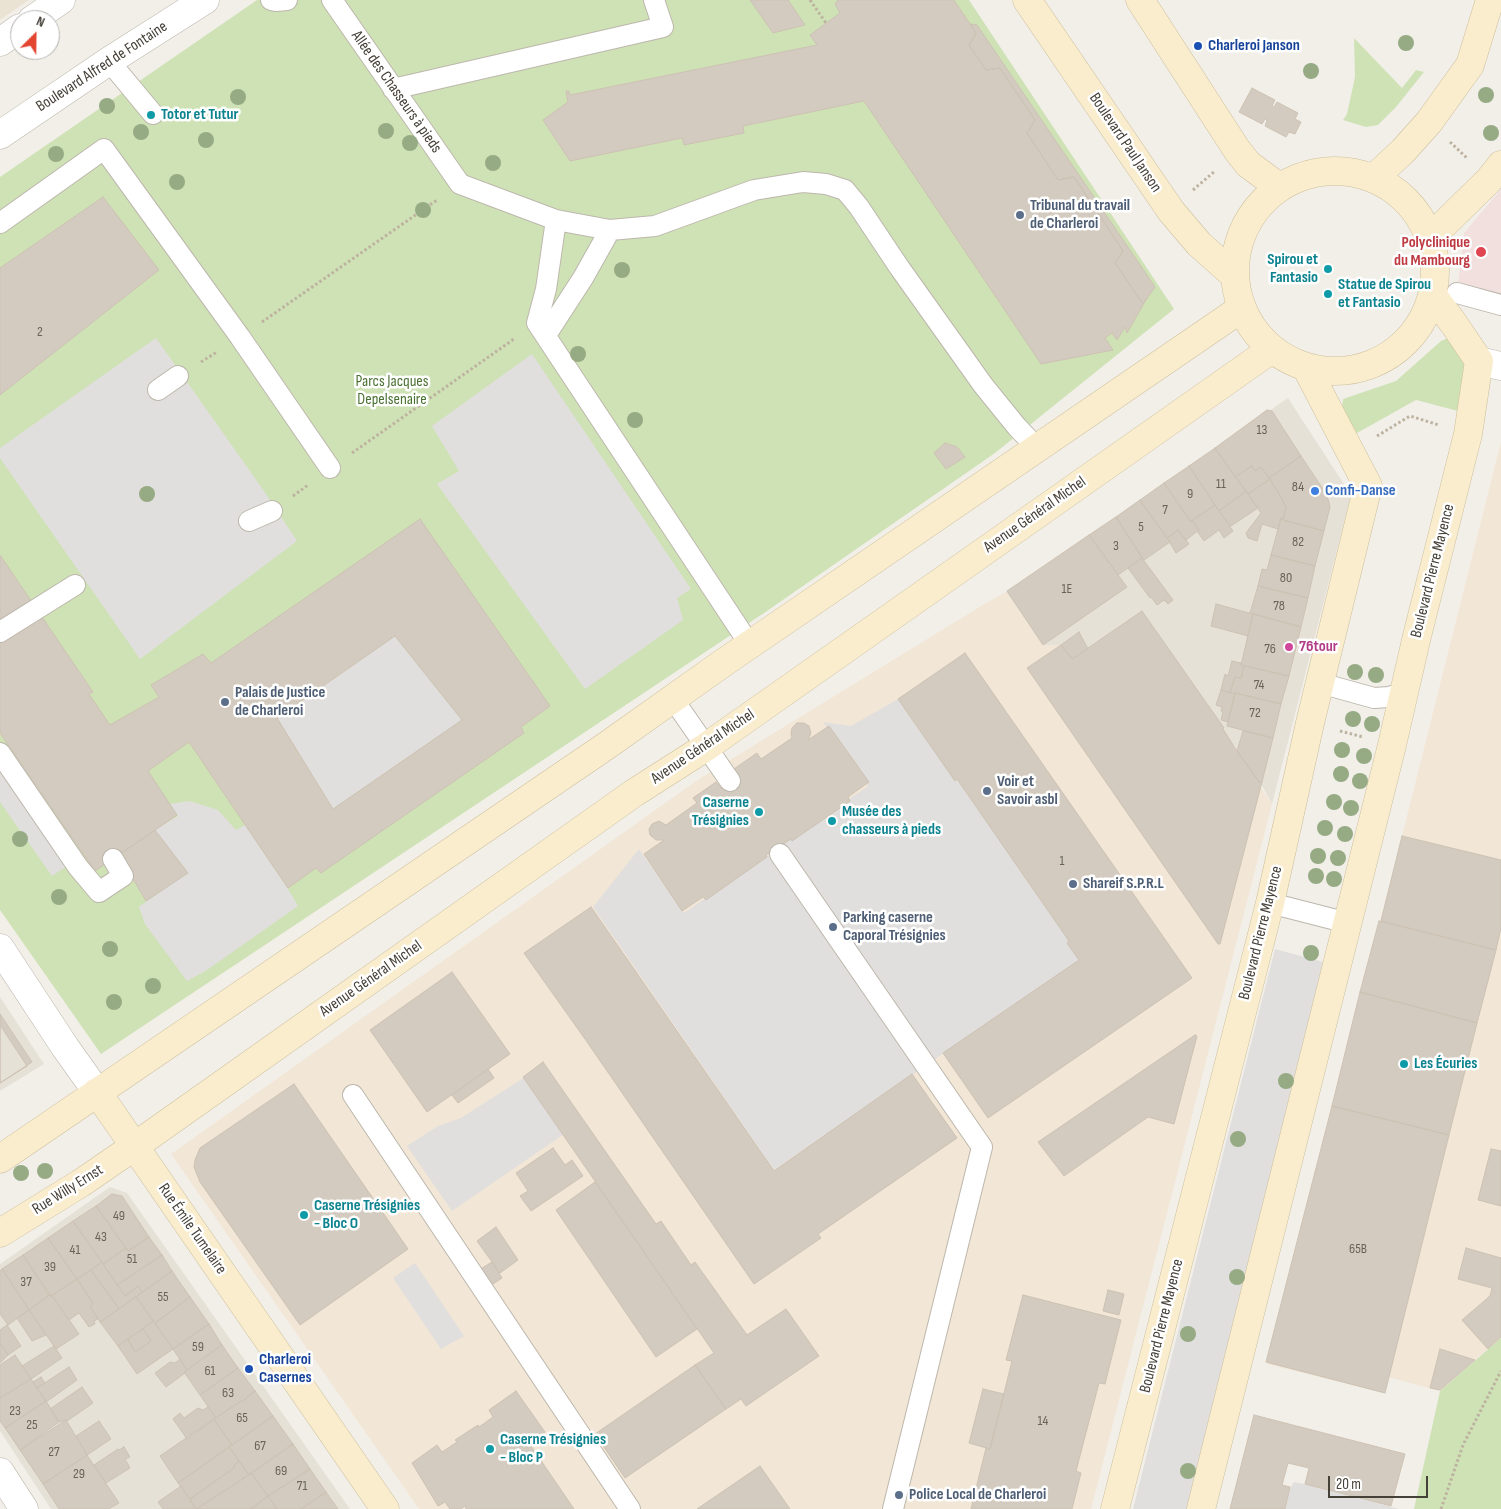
<!DOCTYPE html>
<meta charset="utf-8">
<style>
body{margin:0}
#map{position:relative;width:1501px;height:1509px;overflow:hidden;background:#f2efe9;font-family:"Sofia Sans Condensed",sans-serif}
canvas{display:block}
.north{position:absolute;left:10px;top:10px;width:50px;height:50px;box-sizing:border-box;background:#fff;border:1px solid #b5b3af;border-radius:50%;rotate:23deg;font-size:14px;font-weight:700;line-height:20px;text-align:center;color:#454038}
.north::after{content:'';display:block;margin:auto;width:18px;height:22px;background:#e24630;clip-path:polygon(50% 0,100% 100%,50% 72%,0 100%)}
.scale{position:absolute;left:1328px;top:1476px;width:100px;height:22px;box-sizing:border-box;border:2px solid #454038;border-top:0;padding-left:6px;font-size:15px;line-height:18px;white-space:nowrap;color:#454038;-webkit-text-stroke:4px #fff;paint-order:stroke}
</style>
<div id="map">
<canvas width="1501" height="1509"></canvas>
<div class="north">N</div>
<div class="scale">20 m</div>
</div>
<script>
const g = document.querySelector('canvas').getContext('2d');
g.lineJoin = 'round';
function fillPath(path, color) {
  g.fillStyle = color;
  g.fill(path, 'evenodd');
}
function poly(rows) {
  const path = new Path2D();
  for (const r of rows) {
    if (r.length === 3) {
      path.moveTo(r[0] + r[2], r[1]);
      path.arc(r[0], r[1], r[2], 0, 2 * Math.PI);
      continue;
    }
    path.moveTo(r[0], r[1]);
    for (let i = 2; i < r.length; i += 2) path.lineTo(r[i], r[i + 1]);
  }
  return path;
}
function strokePath(path, color, width, dash) {
  g.strokeStyle = color;
  g.lineWidth = width;
  g.lineCap = dash ? 'butt' : 'round';
  g.setLineDash(dash || []);
  g.stroke(path);
}
function drawText(font, color, halo, rows, align = 'center') {
  g.font = font + ' "Sofia Sans Condensed",sans-serif';
  g.lineWidth = 5;
  g.setLineDash([]);
  g.textBaseline = 'middle';
  g.strokeStyle = halo;
  g.fillStyle = color;
  for (const [text, x, y, turn = 0] of rows) {
    g.save();
    g.translate(x, y);
    g.rotate((+turn || 0) * Math.PI / 180);
    g.textAlign = isNaN(turn) ? turn : align;
    if (halo) g.strokeText(text, 0, 0);
    g.fillText(text, 0, 0);
    g.restore();
  }
}
fillPath(poly([
 [1288,398,1351,495,1272,804,1261,784,1142,613,1071,660,1043,645,1006,592],
 [0,997,44,1064,0,1091],
 [110,1187,127,1193,350,1509,51,1509,0,1431,0,1264]
]), '#e6e1d7');
fillPath(poly([
 [1501,442,1501,1337,1440,1391,1388,1377,1383,1393,1267,1364,1332,1106,1402,836],
 [1006,592,1043,645,1062,645,1071,660,1142,613,1272,804,1091,1509,419,1509,171,1154,699,779,986,603]
]), '#f2e6d6');
fillPath(poly([
 [0,0,29,0,0,20]
]), '#eae3d4');
fillPath(poly([
 [1501,189,1501,305,1457,293,1464,233]
]), '#f2e0de');
fillPath(poly([
 [257,0,969,0,1174,309,995,453,764,613,101,1054,0,910,0,177],
 [1354,38,1402,88,1416,70,1424,72,1396,107,1378,125,1366,127,1343,120,1347,114,1355,77],
 [1450,337,1460,345,1466,370,1458,411,1416,400,1357,433,1342,409,1343,399,1396,381,1441,341],
 [1501,1338,1501,1509,1414,1509,1440,1391]
]), '#cfe2b6');
fillPath(poly([
 [156,338,264,491,297,541,140,659,0,458,0,448],
 [532,354,691,589,677,598,683,620,585,689,437,484,459,471,432,426],
 [395,636,462,720,333,809,277,718],
 [898,699,955,780,957,779,1069,941,1067,943,1079,960,774,1170,593,907,639,849,684,913,868,786,823,722,851,726],
 [0,765,68,865,52,876,0,802],
 [189,801,218,810,236,830,245,825,288,889,298,906,207,970,187,981,145,924,139,907,187,872,155,830,178,816,170,804],
 [1275,949,1327,963,1189,1509,1133,1509],
 [525,1077,564,1134,452,1211,407,1146,438,1126,461,1118],
 [415,1263,464,1336,441,1349,393,1278],
 [1294,1482,1305,1484,1399,1509,1285,1509,1290,1488]
]), '#e1dfdd');
const building = poly([
 [750,0,788,0,805,25,773,33,750,0],
 [838,0,954,0,976,33,969,45,986,70,1000,68,1035,120,1027,133,1058,180,1074,177,1123,251,1115,263,1143,304,1147,298,1127,333,1125,327,1117,340,1112,333,1105,338,1113,350,1041,364,864,101,743,126,744,133,684,145,682,138,570,161,543,120,568,102,566,91,569,91,570,95,817,45,810,35,840,13,835,4,838,0],
 [971,24,977,25,1155,287,1143,304,1115,263,1123,251,1074,177,1058,180,1027,133,1035,120,1000,68,986,70,969,45,976,34,971,24],
 [1252,88,1275,100,1272,106,1274,107,1277,102,1298,113,1295,119,1301,122,1295,134,1289,132,1286,137,1265,126,1267,120,1265,119,1262,124,1239,112,1252,88],
 [103,197,159,270,0,395,0,268,103,197],
 [1267,410,1272,411,1301,456,1269,478,1261,467,1255,471,1252,466,1235,477,1215,448,1267,410],
 [945,443,957,447,965,457,946,469,934,453,945,443],
 [1215,448,1246,491,1219,511,1189,466,1215,448],
 [1301,456,1327,495,1330,507,1324,531,1283,520,1286,508,1281,497,1269,478,1301,456],
 [1189,466,1215,505,1191,522,1164,483,1189,466],
 [1252,466,1255,471,1261,467,1270,479,1248,494,1235,477,1252,466],
 [1270,479,1281,497,1286,508,1283,519,1281,518,1278,529,1262,524,1257,541,1248,538,1246,533,1261,513,1248,494,1270,479],
 [1164,483,1191,522,1192,520,1199,530,1186,540,1178,530,1167,538,1140,500,1164,483],
 [1246,491,1258,508,1231,526,1219,511,1246,491],
 [1140,500,1170,542,1144,560,1116,517,1140,500],
 [1215,505,1233,531,1224,538,1219,530,1204,541,1197,531,1199,530,1192,520,1215,505],
 [1116,517,1142,558,1118,575,1089,535,1116,517],
 [1281,518,1283,520,1324,531,1315,566,1271,555,1281,518],
 [420,519,550,706,521,727,524,733,321,873,316,868,288,888,189,742,148,771,177,815,95,871,0,733,0,555,93,692,89,694,110,725,159,697,151,685,203,654,211,663,420,519],
 [395,636,462,720,333,809,277,718,395,636],
 [1178,530,1189,544,1176,553,1167,538,1178,530],
 [1089,535,1127,587,1043,645,1007,591,1089,535],
 [1271,555,1315,566,1308,598,1258,586,1262,569,1267,570,1271,555],
 [1142,558,1173,600,1168,604,1164,600,1157,605,1151,597,1150,598,1128,568,1142,558],
 [1258,586,1308,598,1301,627,1250,613,1258,586],
 [1216,604,1253,614,1248,636,1211,626,1216,604],
 [1142,611,1224,728,1223,729,1237,751,1259,782,1262,782,1220,944,1218,944,1164,866,1027,668,1061,645,1072,659,1142,611],
 [1253,614,1301,627,1289,676,1241,665,1253,614],
 [1079,632,1088,649,1072,659,1061,645,1079,632],
 [965,653,1192,978,988,1118,943,1053,1079,960,1067,943,1069,941,957,779,955,781,898,699,965,653],
 [1232,661,1241,663,1241,665,1244,666,1241,678,1235,677,1230,693,1221,690,1225,674,1228,676,1232,661],
 [1244,666,1289,676,1281,704,1235,693,1235,694,1230,693,1235,677,1241,678,1244,666],
 [1221,690,1235,694,1228,722,1221,720,1223,712,1221,711,1222,707,1216,705,1221,690],
 [1235,693,1281,704,1273,738,1227,726,1235,693],
 [797,723,804,723,809,726,811,733,808,740,829,726,869,782,848,797,850,801,792,841,791,839,766,855,767,857,706,900,703,897,682,911,644,854,664,840,656,840,650,835,649,829,652,824,659,821,666,825,697,803,693,798,716,782,721,788,739,776,734,769,757,753,761,759,792,738,791,734,792,728,797,723],
 [1243,731,1273,738,1262,782,1259,782,1237,751,1243,731],
 [155,830,188,873,146,901,119,855,155,830],
 [1402,836,1501,860,1501,928,1496,950,1381,921,1402,836],
 [591,907,774,1171,912,1074,957,1138,818,1234,821,1238,754,1284,585,1039,524,953,591,907],
 [1379,921,1496,950,1477,1023,1360,992,1379,921],
 [452,972,510,1054,427,1112,370,1030,452,972],
 [1360,992,1477,1023,1449,1135,1332,1106,1360,992],
 [0,1014,32,1062,0,1083,0,1014],
 [0,1025,27,1066,0,1083,0,1025],
 [1195,1035,1197,1036,1174,1124,1148,1117,1064,1176,1038,1142,1195,1035],
 [543,1062,656,1224,661,1221,691,1265,695,1262,747,1335,786,1309,819,1356,746,1406,741,1399,726,1409,695,1365,714,1353,523,1077,543,1062],
 [488,1069,494,1078,458,1103,452,1095,488,1069],
 [294,1084,408,1249,300,1325,200,1182,194,1167,195,1160,200,1148,294,1084],
 [1332,1106,1449,1135,1385,1393,1266,1362,1332,1106],
 [553,1148,565,1165,572,1160,583,1176,531,1211,520,1196,528,1191,516,1173,553,1148],
 [1491,1149,1501,1151,1501,1206,1478,1200,1491,1149],
 [595,1182,697,1329,656,1357,556,1210,595,1182],
 [112,1194,122,1196,149,1237,128,1251,96,1206,112,1194],
 [96,1206,126,1248,103,1264,73,1221,96,1206],
 [73,1221,102,1262,77,1279,48,1238,73,1221],
 [496,1227,518,1260,500,1273,477,1241,496,1227],
 [149,1237,162,1255,117,1285,103,1264,126,1248,128,1251,149,1237],
 [48,1238,77,1279,51,1296,23,1255,48,1238],
 [1466,1248,1501,1258,1501,1337,1488,1349,1462,1320,1490,1296,1492,1288,1458,1279,1466,1248],
 [23,1255,49,1295,29,1310,2,1269,23,1255],
 [162,1255,172,1271,142,1292,138,1286,125,1296,117,1285,162,1255],
 [102,1262,125,1296,138,1286,142,1292,119,1309,91,1270,102,1262],
 [492,1262,502,1278,490,1286,479,1270,492,1262],
 [2,1269,29,1310,8,1325,0,1314,0,1271,2,1269],
 [91,1270,119,1309,100,1322,90,1306,93,1303,77,1279,91,1270],
 [172,1271,190,1297,155,1323,136,1297,172,1271],
 [77,1279,93,1303,90,1306,98,1319,94,1321,95,1324,89,1327,79,1313,69,1320,53,1297,49,1295,51,1296,77,1279],
 [1108,1290,1124,1294,1119,1315,1103,1311,1108,1290],
 [49,1295,53,1297,79,1334,56,1349,29,1310,49,1295],
 [1023,1295,1121,1320,1105,1384,1099,1383,1076,1471,1081,1473,1072,1509,971,1509,986,1448,990,1449,1012,1361,1006,1360,1023,1295],
 [136,1297,153,1321,118,1346,100,1322,136,1297],
 [190,1297,209,1324,173,1349,155,1323,190,1297],
 [29,1310,46,1335,32,1341,17,1318,29,1310],
 [153,1321,173,1349,137,1374,118,1346,128,1339,135,1352,151,1341,143,1329,153,1321],
 [209,1324,222,1345,187,1370,173,1349,209,1324],
 [7,1325,21,1346,8,1355,0,1343,0,1330,7,1325],
 [143,1329,151,1341,135,1352,128,1339,143,1329],
 [0,1343,8,1355,0,1363,0,1343],
 [222,1345,238,1368,200,1395,184,1372,222,1345],
 [54,1346,62,1358,31,1379,22,1366,54,1346],
 [1440,1349,1475,1360,1440,1390,1430,1388,1440,1349],
 [15,1355,31,1379,0,1398,0,1365,15,1355],
 [180,1359,187,1370,184,1372,185,1373,166,1387,155,1373,170,1362,175,1363,180,1359],
 [695,1365,726,1409,625,1478,595,1434,695,1365],
 [69,1367,77,1380,46,1402,37,1388,69,1367],
 [238,1368,255,1391,242,1402,241,1401,216,1418,200,1395,238,1368],
 [41,1377,45,1383,37,1388,33,1382,41,1377],
 [31,1379,46,1401,5,1428,0,1421,0,1398,31,1379],
 [82,1387,93,1403,67,1421,66,1420,59,1422,50,1409,82,1387],
 [983,1389,1004,1394,990,1449,969,1443,983,1389],
 [255,1391,273,1416,232,1445,214,1419,241,1401,242,1402,255,1391],
 [516,1391,545,1432,529,1443,574,1509,466,1509,465,1506,461,1509,450,1509,445,1502,438,1506,412,1463,437,1445,442,1452,457,1442,455,1440,478,1425,479,1427,493,1417,489,1410,516,1391],
 [46,1401,59,1422,20,1450,5,1428,46,1401],
 [208,1407,216,1418,187,1439,173,1419,180,1413,184,1418,198,1408,203,1410,208,1407],
 [1254,1415,1405,1454,1391,1506,1305,1484,1309,1468,1288,1463,1282,1485,1290,1487,1285,1509,1230,1509,1254,1415],
 [273,1416,293,1444,249,1475,229,1447,273,1416],
 [214,1419,232,1445,178,1483,160,1456,214,1419],
 [66,1420,87,1455,43,1484,20,1450,66,1420],
 [99,1421,111,1439,87,1455,76,1436,99,1421],
 [293,1444,310,1469,268,1496,251,1473,293,1444],
 [124,1447,130,1457,125,1459,130,1468,106,1483,94,1465,118,1449,119,1450,124,1447],
 [229,1447,239,1461,234,1465,234,1468,190,1499,178,1483,229,1447],
 [87,1455,119,1503,109,1509,59,1509,43,1484,87,1455],
 [239,1461,249,1475,196,1509,190,1499,234,1468,234,1465,239,1461],
 [760,1466,790,1509,697,1509,760,1466],
 [310,1469,326,1492,301,1509,277,1509,268,1496,310,1469],
 [251,1473,268,1496,251,1509,197,1509,251,1473],
 [181,1486,196,1509,163,1509,158,1502,181,1486],
 [326,1492,338,1509,301,1509,326,1492],
 [268,1496,277,1509,251,1509,268,1496]
]);
fillPath(building, '#d3cbbf');
strokePath(building, '#cdc2b3', 1);
const lane = poly([
 [271,0,276,1,287,0],
 [332,0,460,184,556,220,610,230,655,226,754,190,803,182,826,184,845,190,859,207,899,267,983,385,1017,427,1038,449],
 [109,61,153,114],
 [393,89,663,27,654,0],
 [556,220,546,289,537,323,750,645],
 [0,223,104,149,240,337,330,468],
 [1457,293,1501,305],
 [546,335,583,278,610,230],
 [158,390,178,376],
 [249,521,272,511],
 [0,632,75,585],
 [1320,683,1374,698,1389,697,1404,693],
 [673,699,730,781],
 [0,753,78,867,99,892,123,876,113,859],
 [780,854,982,1147,893,1509],
 [1270,903,1348,923],
 [353,1095,630,1509]
]);
const street = poly([
 [32,20,61,0],
 [0,42,20,28],
 [0,135,109,61,205,0],
 [1479,361,1501,366],
 [0,948,65,1047,97,1092],
 [0,1472,24,1509]
]);
const secondary = poly([
 [1027,0,1171,211,1199,244,1235,276],
 [1140,0,1237,150,1248,164,1279,187],
 [1335,271,100],
 [1374,178,1403,151,1429,122,1470,65,1490,0],
 [1430,238,1489,180,1501,165],
 [97,1092,385,1509],
 [0,1159,606,746,723,663,1242,308],
 [0,1233,81,1183,135,1146,634,793,706,747,1272,349],
 [1115,1509,1270,903,1310,723,1368,486,1306,367],
 [1201,1509,1392,745,1417,636,1468,434,1479,361,1454,324,1433,296]
]);
strokePath(lane, '#bdb7ac', 22);
strokePath(street, '#bdb7ac', 29);
strokePath(secondary, '#cdbf9d', 29);
strokePath(poly([
 [810,0,826,23],
 [1450,142,1468,159],
 [1193,190,1215,171],
 [262,322,437,200],
 [201,362,217,352],
 [1377,436,1410,416,1439,425],
 [352,453,514,339],
 [293,496,308,485],
 [1340,731,1363,737],
 [1441,1509,1463,1445,1501,1371]
]), '#bdb29f', 3, [2.5, 2.5]);
strokePath(lane, '#fff', 20);
strokePath(street, '#fff', 28);
strokePath(secondary, '#f9edcd', 28);
g.fillStyle = '#96aa84';
for (const [x, y] of [
 [1406,43],
 [1311,71],
 [1486,95],
 [238,97],
 [107,106],
 [386,131],
 [141,132],
 [1491,133],
 [206,140],
 [410,143],
 [56,154],
 [493,163],
 [177,182],
 [423,210],
 [622,270],
 [578,354],
 [635,420],
 [147,494],
 [1355,672],
 [1376,675],
 [1353,719],
 [1372,724],
 [1342,750],
 [1364,756],
 [1341,774],
 [1360,781],
 [1334,802],
 [1351,808],
 [1325,828],
 [1345,834],
 [20,839],
 [1318,856],
 [1338,858],
 [1316,876],
 [1334,879],
 [59,897],
 [110,949],
 [1311,953],
 [153,986],
 [114,1002],
 [1286,1081],
 [1238,1139],
 [45,1171],
 [21,1173],
 [1237,1277],
 [1188,1334],
 [1188,1471]
]) {
  g.beginPath();
  g.arc(x, y, 8, 0, 2 * Math.PI);
  g.fill();
}
for (const [x, y, r, color] of [
 [1198,46,5,"#1a4fb4"],
 [151,115,5,"#0f9aa8"],
 [1020,215,5,"#5c6f8a"],
 [1481,252,6,"#e0444e"],
 [1328,269,5,"#0f9aa8"],
 [1328,294,5,"#0f9aa8"],
 [1315,491,5,"#3f7fe0"],
 [1289,647,5,"#d1479c"],
 [225,702,5,"#5c6f8a"],
 [987,791,5,"#5c6f8a"],
 [759,812,5,"#0f9aa8"],
 [832,821,5,"#0f9aa8"],
 [1073,884,5,"#5c6f8a"],
 [833,927,5,"#5c6f8a"],
 [1404,1064,5,"#0f9aa8"],
 [304,1215,5,"#0f9aa8"],
 [249,1369,5,"#1a4fb4"],
 [490,1449,5,"#0f9aa8"],
 [899,1495,5,"#5c6f8a"]
]) {
  const dot = new Path2D();
  dot.arc(x, y, r, 0, 2 * Math.PI);
  g.fillStyle = color;
  g.fill(dot);
  strokePath(dot, '#fff', 2);
}
drawText('14px', '#68635a', null, [
 ["2",40,332],
 ["13",1262,430],
 ["11",1221,484],
 ["84",1298,487],
 ["9",1190,494],
 ["7",1165,510],
 ["5",1141,527],
 ["82",1298,542],
 ["3",1116,546],
 ["80",1286,578],
 ["1E",1067,589],
 ["78",1279,606],
 ["76",1270,649],
 ["74",1259,685],
 ["72",1255,713],
 ["1",1062,861],
 ["49",119,1216],
 ["43",101,1237],
 ["65B",1358,1249],
 ["41",75,1250],
 ["51",132,1259],
 ["39",50,1267],
 ["37",26,1282],
 ["55",163,1297],
 ["59",198,1347],
 ["61",210,1371],
 ["63",228,1393],
 ["23",15,1411],
 ["65",242,1418],
 ["14",1043,1421],
 ["25",32,1425],
 ["67",260,1446],
 ["27",54,1452],
 ["69",281,1471],
 ["29",79,1474],
 ["71",302,1486]
]);
drawText('bold 16px', '#164399', '#fff', [
 ["Charleroi Janson",1208,46],
 ["Charleroi",259,1360],
 ["Casernes",259,1378]
], 'left');
drawText('16px', '#454038', '#fff', [
 ["Boulevard Alfred de Fontaine",102,67,-33],
 ["Allée des Chasseurs à pieds",396,92,55],
 ["Boulevard Paul Janson",1125,143,56],
 ["Avenue Général Michel",1035,515,-35],
 ["Boulevard Pierre Mayence",1433,571,-76],
 ["Avenue Général Michel",703,747,-34],
 ["Boulevard Pierre Mayence",1261,933,-76],
 ["Avenue Général Michel",371,979,-35],
 ["Rue Willy Ernst",68,1190,-32],
 ["Rue Émile Tumelaire",192,1229,55],
 ["Boulevard Pierre Mayence",1162,1326,-76]
]);
drawText('bold 16px', '#0d838f', '#fff', [
 ["Totor et Tutur",161,115],
 ["Spirou et",1318,260,"right"],
 ["Fantasio",1318,278,"right"],
 ["Statue de Spirou",1338,285],
 ["et Fantasio",1338,303],
 ["Caserne",749,803,"right"],
 ["Trésignies",749,821,"right"],
 ["Musée des",842,812],
 ["chasseurs à pieds",842,830],
 ["Les Écuries",1414,1064],
 ["Caserne Trésignies",314,1206],
 ["- Bloc O",314,1224],
 ["Caserne Trésignies",500,1440],
 ["- Bloc P",500,1458]
], 'left');
drawText('bold 16px', '#4e5e75', '#fff', [
 ["Tribunal du travail",1030,206],
 ["de Charleroi",1030,224],
 ["Palais de Justice",235,693],
 ["de Charleroi",235,711],
 ["Voir et",997,782],
 ["Savoir asbl",997,800],
 ["Shareif S.P.R.L",1083,884],
 ["Parking caserne",843,918],
 ["Caporal Trésignies",843,936],
 ["Police Local de Charleroi",909,1495]
], 'left');
drawText('bold 16px', '#be3a42', '#fff', [
 ["Polyclinique",1470,243],
 ["du Mambourg",1470,261]
], 'right');
drawText('16px', '#4b7132', '#fff', [
 ["Parcs Jacques",392,382],
 ["Depelsenaire",392,400]
]);
drawText('bold 16px', '#366cbe', '#fff', [
 ["Confi-Danse",1325,491]
], 'left');
drawText('bold 16px', '#b23c85', '#fff', [
 ["76tour",1299,647]
], 'left');
</script>
